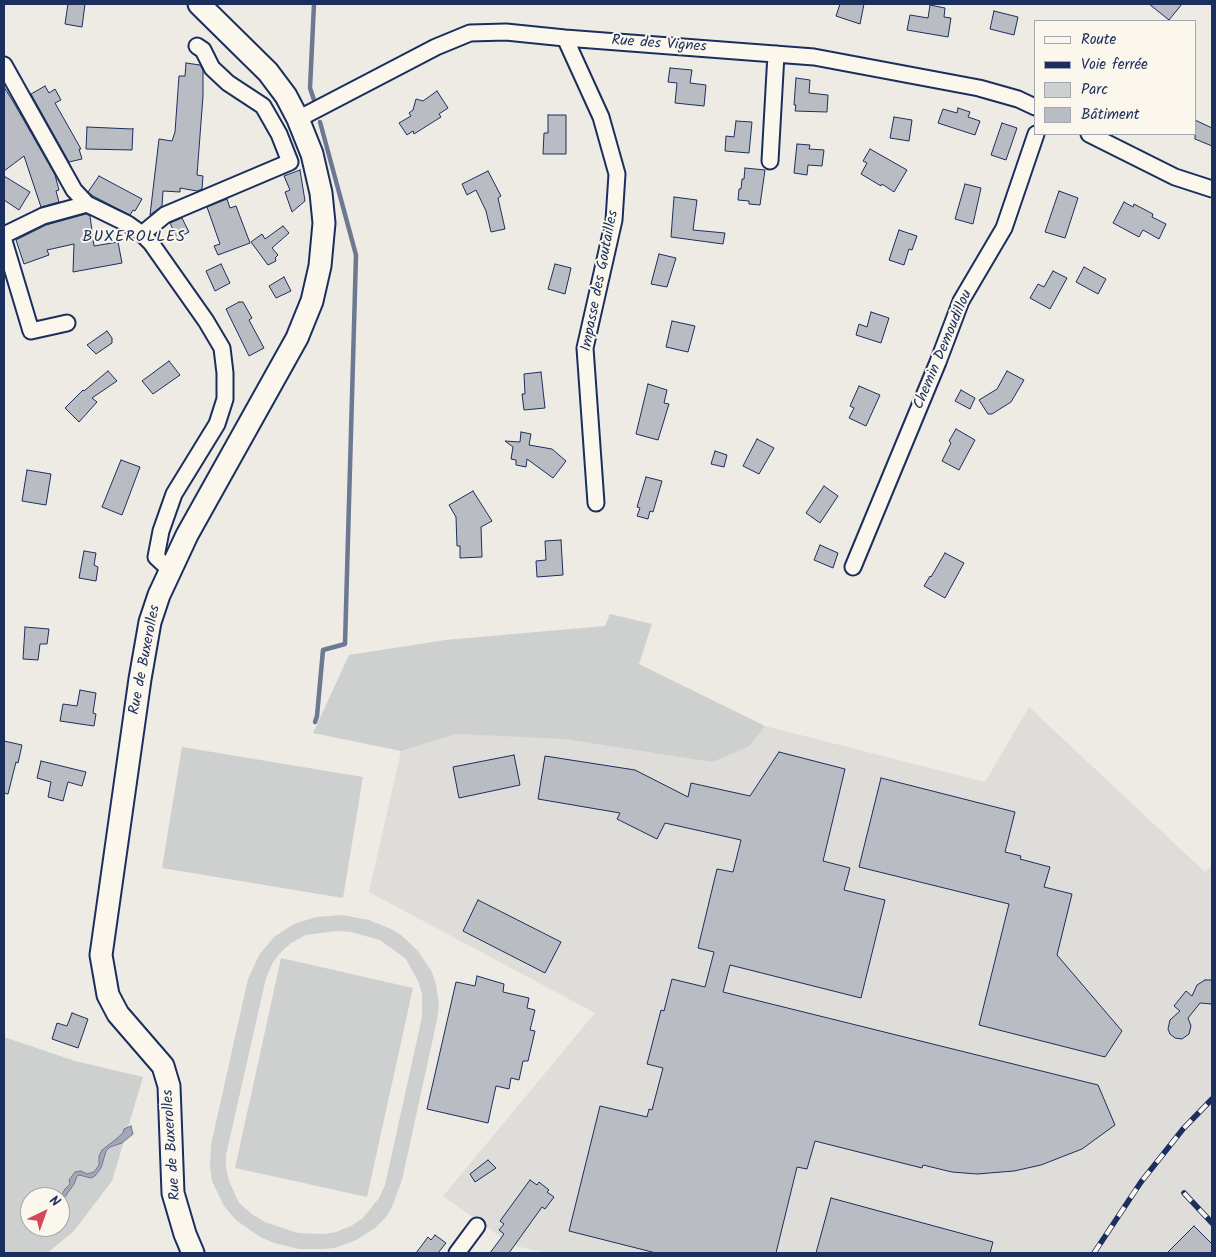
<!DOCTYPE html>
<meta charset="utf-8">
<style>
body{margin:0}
#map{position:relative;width:1216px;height:1257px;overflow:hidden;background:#eeebe4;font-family:Kalam,sans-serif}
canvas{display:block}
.frame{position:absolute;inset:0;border:5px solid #1b2f5e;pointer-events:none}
.legend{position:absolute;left:1034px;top:20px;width:162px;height:115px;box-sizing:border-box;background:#fbf7ec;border:1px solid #a1a7b3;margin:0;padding:6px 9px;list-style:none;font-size:15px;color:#1b2f5e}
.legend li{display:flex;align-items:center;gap:10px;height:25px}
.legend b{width:25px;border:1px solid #a1a7b3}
.north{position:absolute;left:20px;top:1187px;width:50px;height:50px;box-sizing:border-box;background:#fbf7ec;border:1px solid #a1a7b3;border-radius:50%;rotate:42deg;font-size:14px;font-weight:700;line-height:20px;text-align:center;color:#1b2f5e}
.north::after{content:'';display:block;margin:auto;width:18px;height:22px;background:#d1495b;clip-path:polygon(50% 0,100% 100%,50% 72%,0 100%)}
</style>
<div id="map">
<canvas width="1216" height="1257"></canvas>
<div class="frame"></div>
<ul class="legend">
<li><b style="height:6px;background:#fbf7ec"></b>Route</li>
<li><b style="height:6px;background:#1b2f5e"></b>Voie ferrée</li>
<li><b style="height:14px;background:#cecfcf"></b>Parc</li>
<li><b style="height:14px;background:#b9bcc3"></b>Bâtiment</li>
</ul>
<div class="north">N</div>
</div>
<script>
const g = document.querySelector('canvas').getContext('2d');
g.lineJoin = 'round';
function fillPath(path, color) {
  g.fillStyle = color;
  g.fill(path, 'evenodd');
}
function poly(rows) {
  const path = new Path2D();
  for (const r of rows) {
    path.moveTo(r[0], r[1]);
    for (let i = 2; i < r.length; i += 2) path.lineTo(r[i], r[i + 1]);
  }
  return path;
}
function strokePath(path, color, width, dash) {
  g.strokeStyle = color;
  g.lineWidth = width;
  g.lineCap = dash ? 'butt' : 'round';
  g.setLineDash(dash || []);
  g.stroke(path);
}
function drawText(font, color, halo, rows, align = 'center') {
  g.font = font + ' Kalam,sans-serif';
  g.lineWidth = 4;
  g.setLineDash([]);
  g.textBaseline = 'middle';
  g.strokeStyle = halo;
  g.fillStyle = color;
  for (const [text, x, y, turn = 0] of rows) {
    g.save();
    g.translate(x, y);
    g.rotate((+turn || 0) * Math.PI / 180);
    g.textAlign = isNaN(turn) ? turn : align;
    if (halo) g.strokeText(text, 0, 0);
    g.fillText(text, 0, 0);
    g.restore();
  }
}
fillPath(poly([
 [1029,707,1205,872,1212,865,1212,1253,546,1253,512,1245,443,1196,595,1013,369,892,401,751,456,734,750,746,765,726,985,782]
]), '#deddda');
fillPath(poly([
 [610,614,652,624,639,664,765,726,750,746,712,762,565,739,456,734,401,751,313,733,349,655,445,640,605,626],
 [182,747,363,777,343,898,162,868],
 [342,915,369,920,391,929,401,935,418,951,432,972,436,985,439,1004,437,1020,402,1180,392,1207,386,1217,375,1228,356,1240,335,1248,322,1249,299,1249,274,1243,260,1237,236,1220,224,1206,212,1181,210,1167,211,1145,248,979,259,955,274,937,294,924,316,917],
 [336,931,351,932,380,940,406,959,419,983,422,994,422,1017,385,1185,379,1198,363,1218,351,1226,336,1232,324,1234,298,1233,265,1222,253,1215,239,1203,229,1181,226,1168,226,1155,266,978,273,962,282,951,291,943,306,935],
 [281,958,413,988,367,1197,235,1168],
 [4,1037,75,1061,143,1077,112,1181,74,1231,47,1253,4,1253],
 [30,1197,60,1197,60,1227,30,1227]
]), '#cecfcf');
const water = poly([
 [131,1126,133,1134,122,1143,110,1147,106,1151,101,1168,95,1176,91,1178,79,1175,77,1176,74,1184,60,1204,60,1198,65,1189,70,1184,69,1180,75,1172,81,1171,87,1174,94,1172,99,1165,99,1156,102,1150,115,1140,123,1133,124,1129,131,1126]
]);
fillPath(water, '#a3a8b4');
strokePath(water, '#6d7892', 1);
strokePath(poly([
 [314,100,310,88,314,4],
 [315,722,317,716,323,650,345,644,356,255,320,122]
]), '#6d7892', 4.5);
const building = poly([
 [68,4,85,4,82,27,65,24,68,4],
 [840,4,864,4,860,24,836,16,840,4],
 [1149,4,1182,4,1169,20,1149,4],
 [930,5,945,8,944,17,951,18,948,37,907,30,910,15,928,18,930,5],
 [994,11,1018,17,1014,35,990,29,994,11],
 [186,63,200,65,203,70,203,96,197,175,203,176,202,189,197,191,180,188,180,192,163,191,162,206,150,215,159,139,172,141,175,132,179,76,185,76,186,63],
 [670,68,692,70,690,83,706,85,704,106,675,103,677,83,668,82,670,68],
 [796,78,810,80,809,93,828,95,827,112,795,111,796,105,794,105,796,78],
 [45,86,49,93,55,89,61,100,55,103,81,149,79,149,82,159,69,162,31,94,45,86],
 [4,87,14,103,55,175,59,190,56,191,59,202,41,207,24,156,4,171,4,87],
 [437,91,448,108,439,114,441,117,433,122,414,134,413,131,407,135,399,123,411,116,409,113,413,110,416,99,423,101,437,91],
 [958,108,970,112,968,117,980,121,975,135,938,123,943,109,957,113,958,108],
 [548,115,566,115,566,154,543,154,544,133,548,133,548,115],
 [894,117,912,120,909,141,890,138,894,117],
 [1195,120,1212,128,1212,146,1195,139,1195,120],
 [736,121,752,122,749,153,725,151,726,136,734,137,736,121],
 [1002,123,1017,128,1006,160,991,155,1002,123],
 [87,127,132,129,133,128,132,150,86,149,87,127],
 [797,144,810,145,809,149,824,150,822,166,808,165,807,175,794,173,797,144],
 [870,149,907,170,894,192,882,184,881,186,861,174,867,163,863,161,870,149],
 [745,168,765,170,760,205,749,204,749,201,738,200,739,189,741,189,742,179,744,179,745,168],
 [300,170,305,201,292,212,285,192,290,190,284,176,300,170],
 [488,171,501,196,498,198,505,229,491,232,486,211,476,190,467,195,462,184,488,171],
 [4,176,30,192,19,210,4,200,4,176],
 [99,176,142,199,135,211,133,210,130,215,93,196,88,192,99,176],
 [965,184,981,188,973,224,955,219,965,184],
 [1059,191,1078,198,1065,238,1045,232,1059,191],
 [674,197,697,200,693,230,725,233,723,244,671,237,674,197],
 [227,199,230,208,236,206,250,243,218,255,214,246,220,244,207,207,227,199],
 [1124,202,1133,207,1134,204,1153,214,1152,217,1166,224,1159,239,1143,230,1139,237,1113,223,1124,202],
 [86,214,90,216,94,246,118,242,122,263,73,272,74,244,47,250,49,255,24,264,16,240,46,225,86,214],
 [182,218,189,232,177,238,170,223,182,218],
 [283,226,289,233,272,248,278,255,275,258,276,261,268,265,251,242,262,234,265,239,283,226],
 [899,230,917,236,912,250,909,249,904,265,889,260,899,230],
 [659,254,676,258,667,287,651,284,659,254],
 [221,264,230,283,215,291,206,271,221,264],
 [555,264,571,268,565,294,548,289,555,264],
 [1084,267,1106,279,1098,294,1076,282,1084,267],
 [1053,271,1067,278,1050,309,1030,298,1038,284,1044,287,1053,271],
 [284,277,291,291,276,298,269,286,284,277],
 [239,302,243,302,252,318,249,320,264,348,249,356,226,309,239,302],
 [871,312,889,318,881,343,856,335,859,324,867,327,871,312],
 [672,321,695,326,688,352,666,347,672,321],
 [107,331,112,338,112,343,96,354,87,345,107,331],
 [169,361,180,375,153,394,142,381,169,361],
 [108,371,117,381,92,398,97,402,79,422,65,408,83,390,84,391,108,371],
 [1007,371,1024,380,1011,402,992,414,988,414,979,400,997,389,1007,371],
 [541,372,545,408,524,410,522,394,525,394,524,374,541,372],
 [648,384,667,390,664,403,669,404,658,440,636,434,648,384],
 [859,386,880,395,866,426,849,418,854,408,850,406,859,386],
 [961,390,975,398,970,409,955,401,961,390],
 [956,429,975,440,959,470,942,461,951,443,949,441,956,429],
 [521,432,531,434,529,445,552,449,566,461,553,478,527,459,526,467,516,465,516,460,511,459,513,447,505,441,520,442,521,432],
 [757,439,774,448,759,474,743,466,757,439],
 [715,451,727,455,724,467,711,464,715,451],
 [121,460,140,467,122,515,102,507,121,460],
 [27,470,51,474,46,505,22,501,27,470],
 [646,477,662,481,653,512,650,511,648,519,637,516,640,508,637,507,646,477],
 [824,486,838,496,820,523,806,513,824,486],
 [473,491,492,521,481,527,482,557,460,558,460,546,457,546,456,517,449,505,473,491],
 [561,540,563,575,537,577,536,561,546,560,545,541,561,540],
 [820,545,838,553,833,568,814,560,820,545],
 [84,551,96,553,94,565,98,567,96,581,79,578,84,551],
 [945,553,964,563,945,598,924,586,930,576,931,577,945,553],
 [25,627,49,629,47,644,40,644,38,660,23,659,25,627],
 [80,690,96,693,93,713,96,714,94,726,60,721,63,704,77,706,80,690],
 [4,741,22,745,18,763,16,762,8,794,4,793,4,741],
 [779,752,845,769,823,861,850,868,844,890,885,900,861,998,730,965,723,992,1098,1085,1115,1125,1082,1149,1041,1165,1014,1171,977,1174,952,1172,923,1165,922,1168,815,1141,807,1169,797,1167,776,1253,656,1253,569,1231,600,1106,647,1117,649,1109,652,1110,663,1068,647,1064,661,1010,664,1011,672,979,705,987,714,952,698,948,717,869,733,872,741,840,665,823,657,839,617,819,620,813,538,799,545,756,635,770,688,797,691,783,750,796,779,752],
 [514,755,520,785,459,798,453,767,514,755],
 [41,761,86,772,82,786,68,782,63,801,48,797,51,782,37,778,41,761],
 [881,778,1015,812,1005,852,1021,856,1020,859,1050,867,1044,887,1072,894,1057,955,1122,1031,1105,1057,979,1025,1009,904,859,867,881,778],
 [478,900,561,942,545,973,463,931,478,900],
 [477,976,504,984,503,992,529,998,527,1008,535,1010,530,1030,535,1031,528,1061,523,1061,519,1080,511,1078,509,1089,496,1086,488,1123,427,1109,456,982,475,986,477,976],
 [1205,980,1212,980,1212,1004,1200,1003,1188,1018,1191,1026,1189,1034,1182,1039,1175,1038,1170,1034,1168,1029,1170,1020,1180,1011,1174,1006,1186,991,1192,996,1197,985,1205,980],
 [72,1013,88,1019,78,1048,52,1039,57,1023,67,1026,72,1013],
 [488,1160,496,1168,475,1182,470,1174,488,1160],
 [530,1180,537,1185,539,1182,549,1190,547,1192,554,1197,545,1209,542,1207,509,1253,490,1253,504,1234,499,1230,504,1224,500,1221,530,1180],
 [831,1198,993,1242,990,1253,816,1253,831,1198],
 [1194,1226,1212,1244,1212,1253,1167,1253,1194,1226],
 [435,1235,446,1243,438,1253,416,1253,428,1237,431,1240,435,1235]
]);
fillPath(building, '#b9bcc3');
strokePath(building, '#1b2f5e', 1);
const street = poly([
 [565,38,601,117,617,174,614,220,585,348,596,503],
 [4,65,74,190,87,204,128,224,142,234,151,243,206,321,222,348,225,373,225,399,217,424,174,494,161,531,156,557,170,570],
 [298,119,436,47,470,33,506,32,565,38,814,57,979,88,1018,99,1035,107],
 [1089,134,1175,177,1212,189],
 [770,161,776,54],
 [142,234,165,215,290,162,279,134,263,106,228,83,212,68,203,50,197,46],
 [4,235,43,216,87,204],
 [4,241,31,331,67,323],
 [853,567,938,362,961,301,1004,228,1036,134],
 [457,1253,477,1226]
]);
const secondary = poly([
 [193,1253,185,1234,173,1193,169,1086,163,1066,118,1014,108,995,101,955,140,679,150,622,159,595,187,535,297,338,312,301,320,266,324,223,321,193,312,154,298,119,286,96,268,72,199,4]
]);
strokePath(street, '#1b2f5e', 19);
strokePath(secondary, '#1b2f5e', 25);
strokePath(street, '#fbf7ec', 15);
strokePath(secondary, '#fbf7ec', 21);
const rail = poly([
 [1184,1193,1212,1223],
 [1094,1253,1141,1182,1183,1129,1212,1099]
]);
strokePath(rail, '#1b2f5e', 5.5);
strokePath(rail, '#fbf7ec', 4, [11]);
drawText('15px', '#1b2f5e', '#fbf7ec', [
 ["Rue des Vignes",659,45,4],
 ["Impasse des Goutailles",601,281,-79],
 ["Chemin Demoudillou",944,350,-67],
 ["Rue de Buxerolles",146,660,-79],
 ["Rue de Buxerolles",173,1145,-94]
]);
g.letterSpacing = '1px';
drawText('16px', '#1b2f5e', '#fbf7ec', [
 ["BUXEROLLES",134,238]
]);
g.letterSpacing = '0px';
</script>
